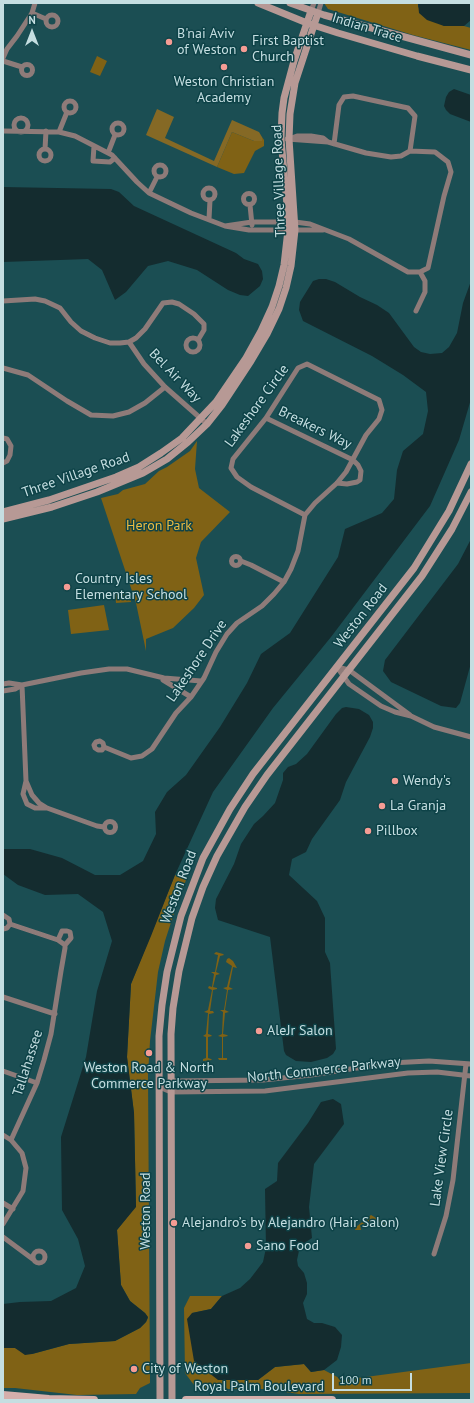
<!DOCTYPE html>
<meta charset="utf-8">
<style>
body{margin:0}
#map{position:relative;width:474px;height:1403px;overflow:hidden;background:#1b4e53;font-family:"PT Sans",sans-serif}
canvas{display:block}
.frame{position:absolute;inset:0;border:4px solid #c5dee1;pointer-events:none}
.north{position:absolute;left:12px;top:12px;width:40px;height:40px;-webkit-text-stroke:3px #0e4348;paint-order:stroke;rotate:0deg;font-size:11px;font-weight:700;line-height:16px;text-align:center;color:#c5dee1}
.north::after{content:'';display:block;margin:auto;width:14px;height:18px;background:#c5dee1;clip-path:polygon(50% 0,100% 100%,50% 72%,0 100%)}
.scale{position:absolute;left:332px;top:1373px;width:80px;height:18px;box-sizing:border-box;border:2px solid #c5dee1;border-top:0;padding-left:5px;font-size:12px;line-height:14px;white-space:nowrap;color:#c5dee1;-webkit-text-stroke:3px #0e4348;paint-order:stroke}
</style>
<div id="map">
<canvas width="474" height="1403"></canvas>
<div class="frame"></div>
<div class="north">N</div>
<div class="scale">100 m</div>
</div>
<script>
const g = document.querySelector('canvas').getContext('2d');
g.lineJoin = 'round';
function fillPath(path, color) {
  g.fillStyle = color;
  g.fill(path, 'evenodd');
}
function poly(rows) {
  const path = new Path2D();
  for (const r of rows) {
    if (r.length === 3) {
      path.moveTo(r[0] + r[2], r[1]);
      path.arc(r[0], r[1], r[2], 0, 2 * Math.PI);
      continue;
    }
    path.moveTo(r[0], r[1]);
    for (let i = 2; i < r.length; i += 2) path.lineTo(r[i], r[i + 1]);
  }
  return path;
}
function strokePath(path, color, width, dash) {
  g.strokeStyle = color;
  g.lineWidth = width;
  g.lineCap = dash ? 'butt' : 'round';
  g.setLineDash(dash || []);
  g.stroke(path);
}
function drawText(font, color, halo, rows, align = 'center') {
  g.font = font + ' "PT Sans",sans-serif';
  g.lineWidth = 3;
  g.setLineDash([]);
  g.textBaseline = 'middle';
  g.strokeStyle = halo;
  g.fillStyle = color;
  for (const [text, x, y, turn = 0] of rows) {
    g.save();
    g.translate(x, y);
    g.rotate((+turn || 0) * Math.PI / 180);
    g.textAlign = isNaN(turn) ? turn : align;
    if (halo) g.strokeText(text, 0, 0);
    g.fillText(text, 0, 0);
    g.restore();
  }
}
fillPath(poly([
 [324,3,418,3,418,7,444,26,464,26,471,28,471,50,413,35,328,9],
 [97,56,107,61,100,76,90,72],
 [232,132,254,141,261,141,262,137,264,140,264,146,255,151,244,173,234,174,217,167],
 [197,441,195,469,199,488,230,512,201,542,196,558,204,595,194,608,173,628,146,639,146,651,136,603,101,498,118,494,123,490,145,484,159,471,167,467,190,451],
 [130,591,131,602,116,603,115,593],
 [104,605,109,630,71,634,68,610],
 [175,875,186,880,176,907,165,941,158,972,150,1041,148,1075,150,1383,140,1388,136,1394,77,1395,15,1388,3,1388,3,1348,15,1348,32,1354,69,1344,115,1341,140,1328,146,1322,148,1318,145,1313,130,1301,121,1285,117,1230,136,1206,134,1113,127,1057,131,984],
 [216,952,223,954,224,955,220,956,216,972,220,974,216,975,213,987,217,988,217,989,213,990,210,1011,213,1011,214,1013,209,1014,208,1034,211,1035,212,1036,208,1037,208,1058,211,1059,212,1060,203,1061,203,1059,206,1058,206,1037,203,1036,206,1034,208,1013,204,1012,208,1010,212,990,208,988,209,986,212,987,214,974,211,972,215,972,218,955,214,954],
 [229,958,233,961,237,968,233,967,229,987,233,989,228,990,225,1010,229,1012,225,1013,223,1034,227,1035,228,1036,223,1037,223,1058,227,1058,227,1060,219,1060,218,1058,222,1058,222,1037,218,1036,222,1034,223,1012,220,1010,224,1010,227,990,223,988,227,987,232,966,226,962,227,959],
 [371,1215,388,1225,387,1227,384,1227,383,1222,375,1223,375,1228,373,1228,372,1223,360,1225,361,1230,355,1230,356,1227],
 [190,1296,222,1296,211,1309,192,1313,258,1380,275,1367,304,1364,311,1372,324,1370,343,1380,471,1363,471,1393,299,1394,264,1389,197,1389,185,1373,184,1308]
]), '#806215');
fillPath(poly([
 [157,109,174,117,165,138,214,161,232,120,259,132,262,137,262,141,254,141,232,132,217,167,146,135]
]), '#856925');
fillPath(poly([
 [418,3,471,3,471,20,464,26,444,26,427,20,419,13],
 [454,89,471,95,471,122,450,114,446,110,444,106,446,97,449,92],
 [3,187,111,189,119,192,134,206,236,253,244,259,258,264,262,271,263,279,260,286,248,296,240,295,228,290,197,270,168,261,148,266,126,292,115,300,102,270,88,259,3,262],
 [319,279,326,279,335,282,360,297,377,305,389,313,414,347,421,352,430,354,442,353,449,347,457,333,463,303,471,281,471,399,459,440,430,506,331,637,273,708,213,792,175,875,151,936,131,984,127,1057,134,1113,136,1207,117,1230,121,1285,130,1301,145,1313,148,1317,146,1322,140,1328,115,1341,69,1344,32,1354,25,1355,15,1348,3,1348,3,1304,20,1302,51,1301,76,1288,85,1266,78,1239,62,1210,61,1137,86,1057,97,991,112,941,103,912,78,894,45,895,18,885,3,874,3,849,30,849,62,858,95,875,120,875,143,861,156,834,155,812,167,792,186,775,220,727,247,683,261,654,290,633,338,557,345,529,382,513,394,499,397,470,403,451,423,434,428,411,426,392,403,375,372,356,303,321,299,310,300,302,313,281],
 [471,539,471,663,460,703,456,708,441,706,391,682,383,671,385,660,458,564],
 [346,707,359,709,369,715,373,722,373,728,370,737,346,782,340,800,312,839,306,852,292,859,289,875,317,901,325,918,325,952,330,963,336,1049,333,1054,327,1058,311,1062,296,1061,286,1055,284,1051,270,937,218,920,215,908,216,899,234,864,241,844,254,824,263,816,275,803,283,780,283,773,288,767,296,764,307,754,336,714,342,708],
 [333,1099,341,1104,344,1124,314,1164,309,1207,312,1238,300,1246,297,1260,298,1266,304,1273,307,1283,307,1294,303,1303,307,1319,314,1323,322,1323,335,1327,342,1335,341,1347,337,1360,324,1370,311,1372,304,1364,275,1367,258,1380,218,1380,194,1361,187,1319,192,1313,211,1309,222,1296,240,1288,250,1279,263,1262,266,1248,265,1189,277,1181,278,1163,308,1123,321,1102]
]), '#142c2f');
strokePath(poly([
 [311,11,314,3],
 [32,13,46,19],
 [318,13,321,3],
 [52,21,6],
 [3,58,7,49,17,36,32,13,35,3],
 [3,61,22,67],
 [27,70,5.5],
 [70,107,6],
 [21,125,7],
 [118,129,6],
 [3,131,59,132,75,136,112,155,137,182,149,193,191,213,225,226,249,230,323,230],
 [59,132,67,112],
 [287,139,328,142,323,138,311,136,297,136,289,139],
 [334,144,339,105,344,97,353,96,408,108,415,116,410,151],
 [94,146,93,161,110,162,115,158],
 [45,149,46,131],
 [45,155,6],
 [108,153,115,135],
 [160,171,6],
 [209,194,6],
 [149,193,157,177],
 [249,199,5.5],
 [250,205,252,225],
 [209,219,210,200],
 [225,226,252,222,295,222,310,224,349,239,408,272,420,272,428,268,444,196,451,172,448,162,435,152,410,151,401,156,391,157,366,153,328,142],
 [3,301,35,299,45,301,60,308,71,322,81,331,95,338,110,343,120,343,129,342,136,338,145,329,163,303,172,302,179,304,194,314,204,324,204,330,198,340],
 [416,311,425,292,425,281,420,272],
 [193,345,7],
 [129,342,144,364,165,387,207,424],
 [3,368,28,375,67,401,91,415,113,416,129,412,145,403,165,387],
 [266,418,353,460,358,465,361,471,360,480,357,482,347,484,337,483],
 [3,438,7,439,11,446,10,455,7,461,3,463],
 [236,561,4.5],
 [241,561,251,565,284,582],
 [337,667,349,684,381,706,395,712,411,716,434,727,471,737],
 [337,667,349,670,410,715],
 [163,680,191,697],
 [3,684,9,683,22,685],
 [22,685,26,781,32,795,39,803,47,808,97,826,104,827],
 [3,691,15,689,22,685,81,673,109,669,127,669,164,678,201,681],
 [104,747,102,750,98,750,95,748,94,745,96,742,100,741,103,743,104,747,131,758,142,756,152,749,176,713,191,697,204,678,216,652,227,634,237,623,262,606,274,594,284,582,291,569,298,551,305,515,315,503,337,483,346,472,366,435,379,419,382,410,379,400,307,364,298,368,266,418,233,459,231,468,237,477,251,487,305,515],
 [26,781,23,794,27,804,35,808,47,808],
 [110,827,5.5],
 [3,915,9,919,10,924],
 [10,924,58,940,65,945,65,948,61,971,51,1034,44,1060,37,1083,11,1140],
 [3,929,7,928,10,924],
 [58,940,62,931,67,931,70,932,71,938,65,945],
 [3,997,55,1014],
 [3,1071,37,1083],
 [159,1087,171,1081,263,1080,311,1075,390,1063,429,1061,471,1064],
 [159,1087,171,1092,265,1091,408,1073,437,1072,471,1076],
 [3,1135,11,1140,22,1153,26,1168,23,1191,3,1224],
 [3,1203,13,1209],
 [3,1237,34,1260],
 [39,1257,6],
 [434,1254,446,1216,453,1180,466,1064]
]), '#8e7b79', 5);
strokePath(poly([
 [258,3,307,23,338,33,417,56,471,70],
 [290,3,324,15,471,55],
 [3,512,49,500,116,477,139,467,161,453,182,438,216,402,246,358,261,331,272,307,279,286,284,265,288,230,287,205,281,139,282,113,284,98,294,61,311,11],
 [3,519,52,507,97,492,143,473,167,459,188,442,207,424,222,405,251,361,267,334,279,309,286,288,291,266,295,230,289,139,290,114,295,83,318,13],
 [160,1400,159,1036,162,1005,167,972,181,916,203,858,230,809,253,774,414,568,449,511,471,464],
 [172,1400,171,1034,173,1008,179,971,192,918,203,887,217,856,245,807,267,775,422,576,452,529,471,492]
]), '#b79995', 7);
strokePath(poly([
 [3,1395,49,1399,94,1400],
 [186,1400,332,1400]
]), '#d5afab', 8);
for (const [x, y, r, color] of [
 [169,42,4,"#f59c94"],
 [244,49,4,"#f59c94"],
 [224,67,4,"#f59c94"],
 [67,587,4,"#f59c94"],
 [395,781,4,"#f59c94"],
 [382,806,4,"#f59c94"],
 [368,831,4,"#f59c94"],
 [259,1031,4,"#f59c94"],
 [149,1053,4,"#f59c94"],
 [174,1223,4,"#f59c94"],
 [248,1246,4,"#f59c94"],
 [134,1369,4,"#f59c94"]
]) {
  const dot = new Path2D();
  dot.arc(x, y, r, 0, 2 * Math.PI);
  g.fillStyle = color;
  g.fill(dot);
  strokePath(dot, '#0e4348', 1.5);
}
drawText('14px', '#c5dee1', '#0e4348', [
 ["Indian Trace",367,28,17],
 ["Three Village Road",279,181,-92],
 ["Bel Air Way",175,376,46],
 ["Lakeshore Circle",257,406,-54],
 ["Breakers Way",315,428,26],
 ["Three Village Road",76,475,-19],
 ["Weston Road",361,616,-52],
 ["Lakeshore Drive",197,661,-56],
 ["Weston Road",179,887,-69],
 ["Tallahassee",28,1063,-72],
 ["North Commerce Parkway",324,1070,-6],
 ["Lake View Circle",442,1158,-82],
 ["Weston Road",146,1211,-90],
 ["Royal Palm Boulevard",259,1387]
]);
drawText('14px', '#c5dee1', '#0e4348', [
 ["B'nai Aviv",177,34],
 ["of Weston",177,50],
 ["First Baptist",252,41],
 ["Church",252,57],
 ["Weston Christian",224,82,"center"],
 ["Academy",224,98,"center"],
 ["Country Isles",75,579],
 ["Elementary School",75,595],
 ["Wendy's",403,781],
 ["La Granja",390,806],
 ["Pillbox",376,831],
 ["AleJr Salon",267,1031],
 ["Weston Road & North",149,1068,"center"],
 ["Commerce Parkway",149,1084,"center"],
 ["Alejandro’s by Alejandro (Hair Salon)",182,1223],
 ["Sano Food",256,1246],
 ["City of Weston",142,1369]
], 'left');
drawText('14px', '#edbb40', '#0e4348', [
 ["Heron Park",159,526]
]);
</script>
